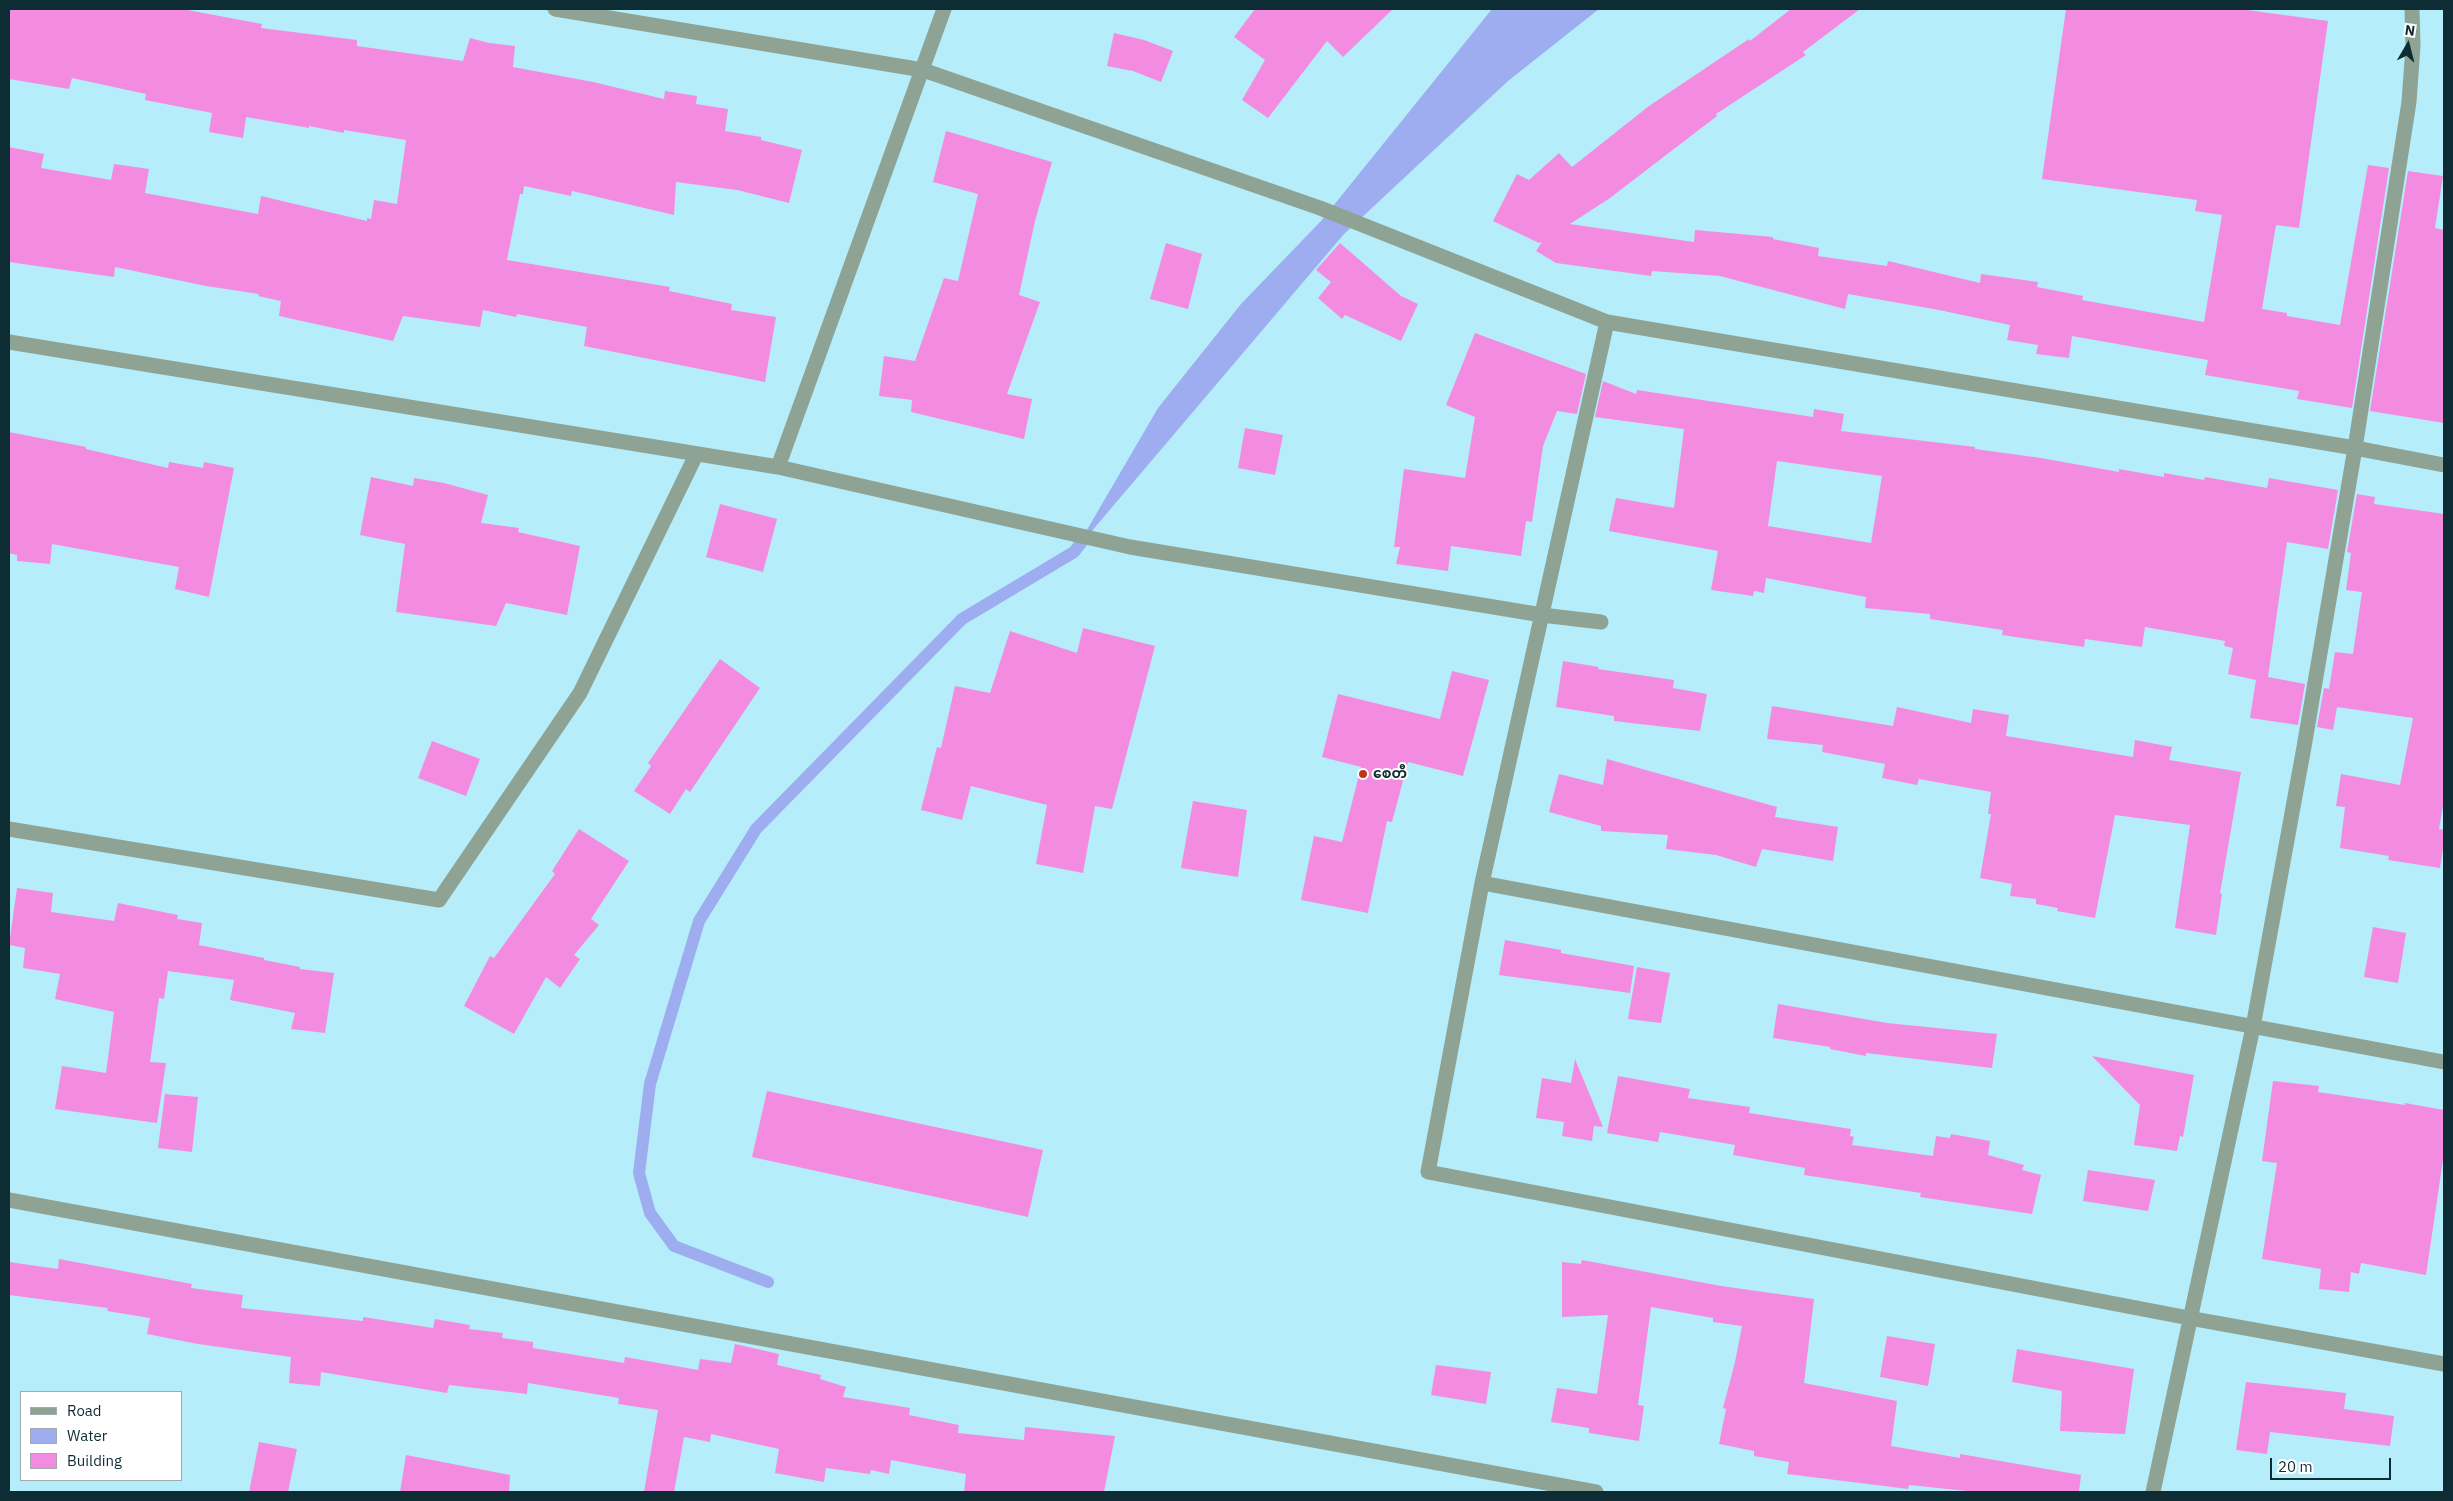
<!DOCTYPE html>
<meta charset="utf-8">
<style>
body{margin:0}
#map{position:relative;width:2453px;height:1501px;overflow:hidden;background:#b5edfa;font-family:"IBM Plex Sans",sans-serif}
canvas{display:block}
.frame{position:absolute;inset:0;border:10px solid #0e2c33;pointer-events:none}
.legend{position:absolute;left:20px;top:1391px;width:162px;height:90px;box-sizing:border-box;background:#fff;border:1px solid #9fabad;margin:0;padding:6px 9px;list-style:none;font-size:15px;color:#0e2c33}
.legend li{display:flex;align-items:center;gap:10px;height:25px}
.legend b{width:25px;border:1px solid #9fabad}
.north{position:absolute;left:2383px;top:20px;width:50px;height:50px;-webkit-text-stroke:4px #fff;paint-order:stroke;rotate:8deg;font-size:14px;font-weight:700;line-height:20px;text-align:center;color:#0e2c33}
.north::after{content:'';display:block;margin:auto;width:18px;height:22px;background:#0e2c33;clip-path:polygon(50% 0,100% 100%,50% 72%,0 100%)}
.scale{position:absolute;left:2270px;top:1458px;width:121px;height:22px;box-sizing:border-box;border:2px solid #0e2c33;border-top:0;padding-left:6px;font-size:15px;line-height:18px;white-space:nowrap;color:#0e2c33;-webkit-text-stroke:4px #fff;paint-order:stroke}
</style>
<div id="map">
<canvas width="2453" height="1501"></canvas>
<div class="frame"></div>
<ul class="legend">
<li><b style="height:6px;background:#8ea393"></b>Road</li>
<li><b style="height:14px;background:#9dadf0"></b>Water</li>
<li><b style="height:14px;background:#f38ce1"></b>Building</li>
</ul>
<div class="north">N</div>
<div class="scale">20 m</div>
</div>
<script>
const g = document.querySelector('canvas').getContext('2d');
g.lineJoin = 'round';
function fillPath(path, color) {
  g.fillStyle = color;
  g.fill(path, 'evenodd');
}
function poly(rows) {
  const path = new Path2D();
  for (const r of rows) {
    path.moveTo(r[0], r[1]);
    for (let i = 2; i < r.length; i += 2) path.lineTo(r[i], r[i + 1]);
  }
  return path;
}
function strokePath(path, color, width, dash) {
  g.strokeStyle = color;
  g.lineWidth = width;
  g.lineCap = dash ? 'butt' : 'round';
  g.setLineDash(dash || []);
  g.stroke(path);
}
function drawText(font, color, halo, rows, align = 'center') {
  g.font = font + ' "IBM Plex Sans","Noto Sans Myanmar",sans-serif';
  g.lineWidth = 4;
  g.setLineDash([]);
  g.textBaseline = 'middle';
  g.strokeStyle = halo;
  g.fillStyle = color;
  for (const [text, x, y, turn = 0] of rows) {
    g.save();
    g.translate(x, y);
    g.rotate((+turn || 0) * Math.PI / 180);
    g.textAlign = isNaN(turn) ? turn : align;
    if (halo) g.strokeText(text, 0, 0);
    g.fillText(text, 0, 0);
    g.restore();
  }
}
fillPath(poly([
 [1492,9,1599,9,1508,81,1344,234,1074,552,1158,408,1241,304,1321,221]
]), '#9dadf0');
strokePath(poly([
 [768,1282,674,1246,650,1213,639,1173,650,1084,699,921,756,829,962,619,1074,552,1084,539]
]), '#9dadf0', 12);
fillPath(poly([
 [9,9,182,9,262,24,261,28,357,40,357,46,463,61,470,38,489,43,515,46,513,67,593,82,664,99,665,91,697,96,696,104,728,109,725,131,761,137,761,140,802,150,789,203,737,190,676,182,674,215,572,191,571,196,524,186,523,194,520,194,507,260,670,287,669,291,732,304,731,310,776,317,765,382,584,346,587,327,517,314,516,317,483,310,480,327,403,316,393,341,279,316,281,301,258,296,259,294,206,286,115,267,114,277,9,262,9,147,44,154,41,168,111,180,114,164,149,169,145,193,258,214,261,196,367,221,367,218,371,219,374,200,397,204,406,140,344,130,344,133,309,126,309,128,246,117,243,138,209,132,212,113,145,100,146,94,72,78,69,89,9,79],
 [1255,9,1393,9,1343,57,1327,41,1268,118,1242,100,1265,60,1234,37],
 [1791,9,1860,9,1803,52,1806,55,1716,114,1717,116,1610,198,1570,224,1694,242,1695,230,1773,237,1773,239,1819,248,1818,256,1887,266,1888,261,1980,283,1981,274,2038,282,2037,287,2083,296,2082,300,2204,322,2222,215,2195,211,2197,200,2042,179,2066,9,2240,9,2328,21,2299,228,2276,225,2262,309,2287,313,2287,316,2340,325,2368,165,2389,168,2352,408,2297,399,2299,391,2205,375,2208,360,2072,336,2069,358,2036,354,2038,345,2007,340,2010,325,1939,310,1848,294,1845,309,1720,276,1652,271,1651,276,1556,263,1536,251,1542,242,1539,243,1493,221,1517,174,1529,180,1559,153,1572,167,1649,106,1749,39,1750,41],
 [1114,33,1144,40,1173,51,1161,82,1133,71,1107,66],
 [946,131,1052,162,1035,221,1019,295,1040,302,1007,394,1032,399,1024,439,911,412,912,400,879,396,884,356,915,361,944,278,958,281,978,194,933,182],
 [2408,171,2443,176,2435,228,2444,230,2444,423,2370,411],
 [1166,243,1202,254,1188,309,1150,299],
 [1340,243,1401,296,1418,304,1401,341,1345,315,1342,319,1318,298,1331,282,1316,270],
 [1475,333,1586,374,1577,414,1557,411,1543,446,1532,522,1526,521,1521,556,1451,546,1448,571,1396,564,1400,547,1394,547,1404,469,1465,478,1475,417,1446,405],
 [1603,381,1636,394,1637,390,1813,417,1814,409,1844,414,1841,431,1975,447,1975,449,2041,458,2119,472,2119,469,2164,477,2164,473,2204,480,2205,477,2267,488,2269,478,2338,490,2328,549,2287,542,2268,677,2305,684,2298,725,2250,718,2256,680,2228,674,2233,648,2224,646,2225,641,2145,627,2142,647,2085,639,2084,647,2002,635,2003,630,1930,619,1930,614,1865,608,1866,597,1766,578,1764,593,1754,591,1753,596,1711,590,1718,551,1609,531,1616,498,1674,508,1684,429,1595,417],
 [1777,461,1882,476,1871,543,1768,526],
 [1245,428,1283,435,1275,475,1238,468],
 [9,432,86,447,86,449,168,468,169,462,203,468,204,462,234,468,209,597,175,589,179,567,52,544,50,564,17,561,17,555,9,553],
 [371,477,413,486,414,478,444,483,488,495,481,523,519,528,518,532,580,546,567,615,506,603,496,626,396,612,405,544,360,535],
 [2357,494,2375,497,2374,504,2444,514,2444,800,2439,829,2444,830,2444,842,2440,868,2388,860,2389,856,2340,848,2345,807,2336,806,2341,774,2400,785,2413,718,2337,707,2333,730,2317,727,2324,688,2329,689,2335,652,2353,654,2362,592,2346,590,2351,553,2347,552],
 [720,504,777,519,763,572,706,557],
 [1083,628,1155,646,1112,809,1095,806,1083,873,1036,864,1047,805,971,786,962,820,921,810,937,747,941,748,955,686,990,693,1010,631,1077,653],
 [720,659,760,688,690,792,686,789,670,814,634,791,651,766,648,763],
 [1563,661,1599,667,1598,669,1674,680,1673,688,1707,694,1700,731,1614,721,1614,716,1556,707],
 [1452,671,1489,680,1463,776,1408,762,1392,822,1387,821,1368,913,1301,900,1314,836,1342,842,1361,767,1322,757,1338,694,1440,719],
 [1772,706,1893,726,1897,707,1971,723,1973,709,2009,715,2006,736,2133,757,2135,740,2172,747,2169,760,2241,772,2220,893,2222,894,2216,935,2175,928,2190,825,2115,815,2095,918,2057,911,2058,908,2036,904,2036,899,2010,896,2012,884,1980,878,1991,814,1988,814,1991,792,1919,779,1917,785,1882,778,1885,764,1822,752,1823,745,1767,739],
 [432,741,480,759,466,796,418,778],
 [1607,759,1777,807,1775,817,1838,827,1833,861,1762,849,1756,867,1716,855,1666,849,1668,835,1601,831,1601,826,1549,812,1559,774,1603,785],
 [1193,801,1247,810,1238,877,1181,868],
 [579,829,629,861,591,919,599,925,574,955,580,959,560,988,546,977,514,1034,464,1006,490,956,494,958,555,874,552,871],
 [17,888,53,893,51,912,114,921,118,903,178,915,177,919,202,923,199,945,264,958,264,960,300,967,300,969,334,973,325,1033,291,1029,295,1013,230,1000,234,980,168,971,164,999,159,998,150,1062,166,1063,157,1123,55,1109,62,1066,106,1073,114,1012,55,999,60,974,23,968,25,948,9,945],
 [2373,927,2406,933,2398,983,2364,977],
 [1505,940,1561,950,1561,953,1634,966,1630,993,1499,975],
 [1637,967,1670,973,1661,1023,1628,1019],
 [1778,1004,1887,1023,1997,1034,1992,1068,1866,1053,1866,1056,1830,1049,1830,1047,1773,1038],
 [2092,1056,2194,1075,2183,1137,2180,1136,2177,1151,2134,1145,2140,1105],
 [1575,1059,1603,1127,1594,1126,1592,1141,1562,1136,1564,1122,1536,1118,1542,1078,1571,1083],
 [1618,1076,1690,1089,1688,1098,1750,1107,1749,1113,1851,1129,1850,1136,1854,1137,1852,1145,1933,1156,1936,1136,1950,1138,1951,1134,1990,1141,1988,1155,2024,1165,2022,1170,2041,1175,2032,1214,1920,1197,1921,1193,1804,1175,1805,1168,1733,1155,1735,1145,1660,1132,1658,1142,1607,1133],
 [2273,1081,2319,1086,2318,1092,2405,1105,2405,1103,2444,1110,2444,1153,2426,1275,2361,1263,2359,1274,2351,1272,2349,1292,2319,1289,2321,1269,2262,1259,2277,1163,2262,1161],
 [767,1091,1043,1150,1028,1217,752,1157],
 [165,1094,198,1097,192,1152,158,1148],
 [2088,1170,2155,1180,2148,1211,2083,1201],
 [59,1259,192,1284,191,1288,243,1295,241,1308,363,1321,363,1317,433,1328,435,1319,470,1325,469,1329,503,1333,502,1338,533,1342,533,1348,624,1363,625,1357,698,1370,700,1359,731,1363,735,1344,779,1354,777,1365,821,1375,820,1379,846,1387,843,1397,910,1408,909,1415,959,1425,958,1433,1024,1440,1025,1427,1115,1436,1104,1492,964,1492,966,1474,891,1460,889,1474,871,1470,870,1474,826,1468,824,1482,775,1473,779,1449,711,1434,710,1442,684,1437,674,1492,644,1492,658,1410,618,1404,619,1398,528,1383,527,1394,449,1385,447,1393,321,1372,320,1386,289,1383,291,1357,198,1344,147,1334,150,1318,107,1311,108,1308,9,1295,9,1262,58,1269],
 [1582,1260,1721,1286,1814,1299,1804,1383,1897,1401,1891,1446,1960,1458,1960,1454,2081,1475,2079,1492,1976,1492,1909,1485,1908,1489,1787,1474,1789,1462,1754,1456,1754,1451,1719,1444,1726,1409,1723,1408,1735,1362,1742,1326,1713,1322,1713,1318,1651,1307,1638,1405,1644,1406,1639,1441,1589,1433,1589,1428,1551,1422,1557,1388,1597,1394,1608,1315,1562,1317,1562,1262,1581,1264],
 [1887,1336,1935,1344,1928,1386,1880,1377],
 [2017,1349,2134,1369,2125,1434,2060,1431,2062,1391,2012,1382],
 [1436,1365,1491,1372,1486,1404,1431,1395],
 [2246,1382,2346,1393,2344,1409,2394,1416,2390,1446,2270,1432,2267,1454,2236,1450],
 [259,1442,297,1449,288,1492,249,1492],
 [406,1455,510,1475,509,1492,400,1492]
]), '#f38ce1');
strokePath(poly([
 [555,9,923,70,1320,208,1607,322,2355,448,2444,465],
 [1607,322,1482,883,1428,1172,2189,1318,2444,1364],
 [9,342,778,467,1130,547,1542,615,1601,622],
 [778,467,944,9],
 [9,829,439,900,580,693,696,455],
 [1482,883,2444,1062],
 [9,1200,1596,1492],
 [2153,1492,2253,1027,2304,747,2355,448,2409,102,2413,46,2412,9]
]), '#8ea393', 15);
for (const [x, y, r, color] of [
 [1363,774,5,"#c13617"]
]) {
  const dot = new Path2D();
  dot.arc(x, y, r, 0, 2 * Math.PI);
  g.fillStyle = color;
  g.fill(dot);
  strokePath(dot, '#fff', 2);
}
drawText('bold 14px', '#0e2c33', '#fff', [
 ["စေတီ",1373,774]
], 'left');
</script>
